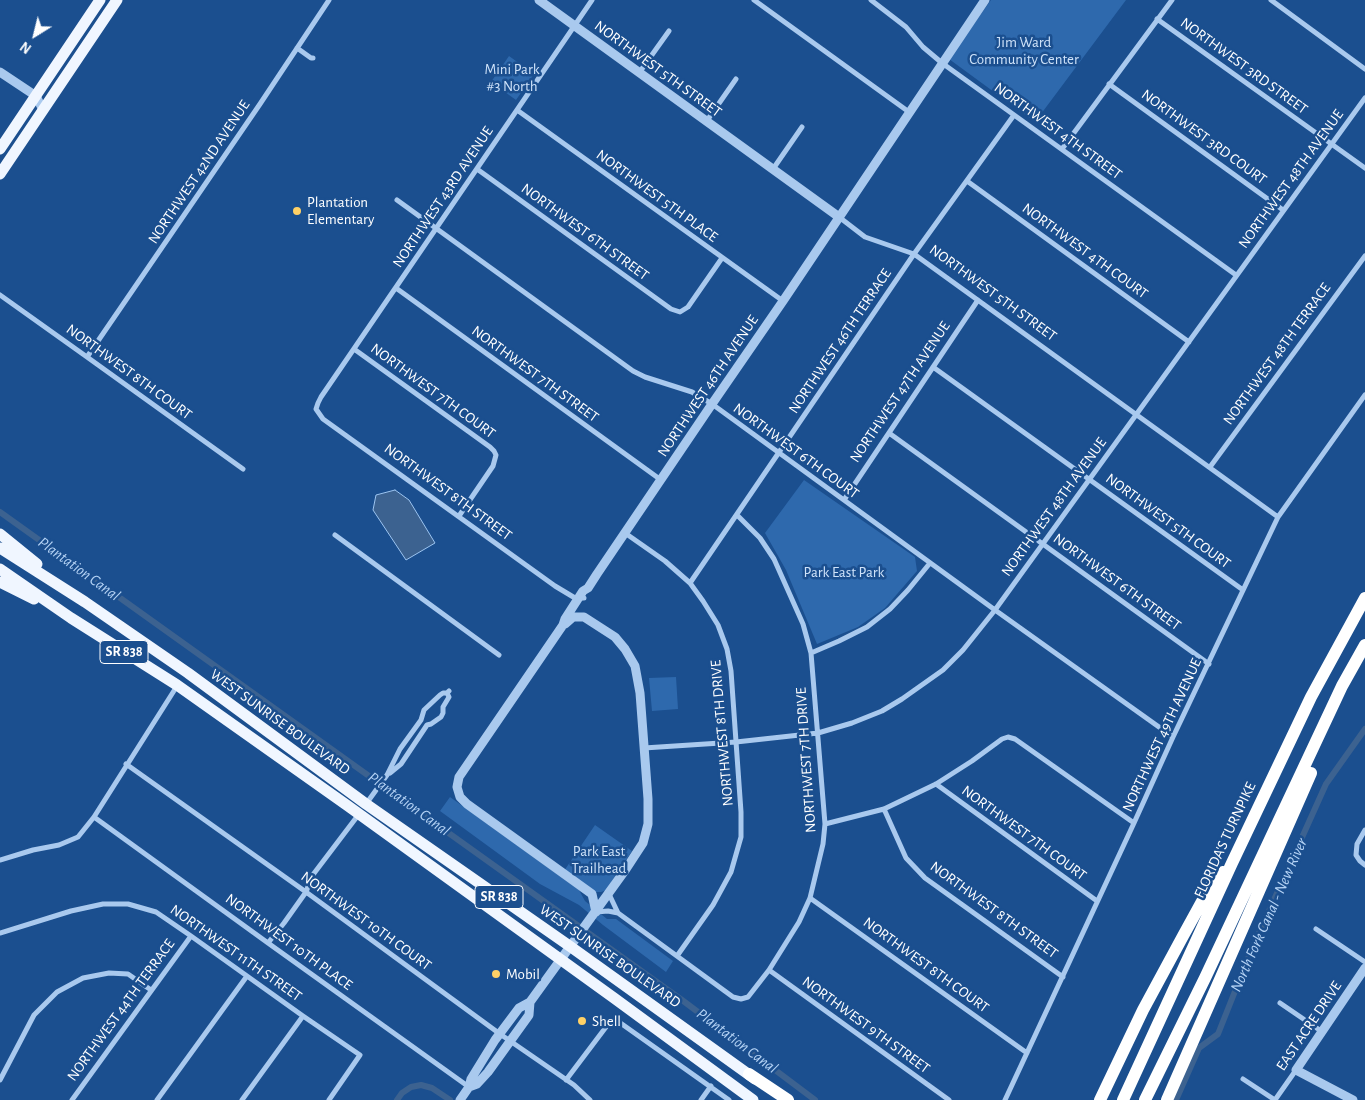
<!DOCTYPE html>
<style>
body{margin:0}
#map{position:relative;width:1365px;height:1100px;overflow:hidden;background:#1b4f8f;font-family:"Alegreya Sans",sans-serif}
canvas{display:block}
.north{position:absolute;left:10px;top:10px;width:50px;height:50px;-webkit-text-stroke:4px #1b4f8f;paint-order:stroke;rotate:216deg;font-size:14px;font-weight:700;line-height:20px;text-align:center;color:#fff}
.north::after{content:'';display:block;margin:auto;width:18px;height:22px;background:#fff;clip-path:polygon(50% 0,100% 100%,50% 72%,0 100%)}
</style>
<div id="map">
<canvas width="1365" height="1100"></canvas>
<div class="north">N</div>
</div>
<script>
const g = document.querySelector('canvas').getContext('2d');
g.lineJoin = 'round';
function fillPath(path, color) {
  g.fillStyle = color;
  g.fill(path, 'evenodd');
}
function poly(rows) {
  const path = new Path2D();
  for (const r of rows) {
    path.moveTo(r[0], r[1]);
    for (let i = 2; i < r.length; i += 2) path.lineTo(r[i], r[i + 1]);
  }
  return path;
}
function strokePath(path, color, width, dash) {
  g.strokeStyle = color;
  g.lineWidth = width;
  g.lineCap = dash ? 'butt' : 'round';
  g.setLineDash(dash || []);
  g.stroke(path);
}
function drawText(font, color, halo, rows, align = 'center') {
  g.font = font + ' "Alegreya Sans",sans-serif';
  g.lineWidth = 5;
  g.setLineDash([]);
  g.textBaseline = 'middle';
  g.strokeStyle = halo;
  g.fillStyle = color;
  for (const [text, x, y, turn = 0] of rows) {
    g.save();
    g.translate(x, y);
    g.rotate((+turn || 0) * Math.PI / 180);
    g.textAlign = isNaN(turn) ? turn : align;
    if (halo) g.strokeText(text, 0, 0);
    g.fillText(text, 0, 0);
    g.restore();
  }
}
fillPath(poly([
 [991,0,1126,0,1035,122,949,59],
 [509,56,534,74,516,100,491,82],
 [804,480,915,557,917,571,885,608,858,627,817,644,786,570,765,533],
 [676,677,678,709,652,711,649,678],
 [450,797,579,890,585,901,607,919,616,919,673,961,666,972,603,925,579,905,540,884,440,811],
 [595,825,632,851,611,882,613,888,601,892,594,892,564,871]
]), '#2e69ad');
const water = poly([
 [395,490,409,500,435,543,406,560,373,510,376,495,395,490]
]);
fillPath(water, '#3c6290');
strokePath(water, '#9cc4f0', 1);
strokePath(poly([
 [0,512,682,1000,815,1100],
 [397,1100,402,1093,411,1087,421,1085,432,1088,450,1100],
 [1176,1100,1199,1048,1218,1034,1251,951,1326,784,1365,729]
]), '#3c6290', 6);
strokePath(poly([
 [754,0,909,112],
 [871,0,906,27,923,47,942,63,1236,275],
 [1271,0,1365,69],
 [1157,19,1365,168],
 [297,48,311,58,313,58],
 [639,73,669,31],
 [1109,84,1283,210],
 [517,110,783,301],
 [706,122,736,79],
 [1062,149,1172,0],
 [477,169,671,309,680,312,688,307,722,258],
 [773,169,802,127],
 [967,181,1189,342],
 [397,200,633,371,645,377,692,392,712,404,995,610,1173,737],
 [839,217,865,237,914,254,1278,517],
 [396,288,661,480],
 [0,295,87,357,243,469],
 [354,349,490,447,494,451,496,455,493,466,459,516],
 [87,357,260,104,329,0],
 [933,367,1243,590],
 [889,433,1209,664],
 [1210,467,1365,256],
 [844,500,978,300],
 [625,533,665,561,690,583,703,601,718,625,727,649,731,671,741,812,741,837,731,872,713,905,677,956],
 [335,535,499,655],
 [690,583,914,254,1014,115],
 [584,598,575,598,555,586,323,419,316,409,318,403,321,397,592,0],
 [811,653,839,641,867,627,890,609,908,590,930,563],
 [644,748,736,742,818,733,852,723,882,711,902,699,943,670,963,650,995,610,1365,98],
 [126,764,306,892,500,1034,574,1085,590,1100],
 [390,773,401,764,427,725,431,724,441,717,443,713,443,707,449,697,447,693],
 [936,784,1097,901],
 [366,804,387,775,400,749,421,720,424,710,440,695,443,693,447,693,449,691],
 [884,809,906,858,925,878,1063,977],
 [94,817,268,943,469,1087],
 [825,824,884,809,936,784,972,761,1002,739,1008,737,1015,739,1134,823],
 [1365,830,1357,844,1356,855,1360,861,1365,865],
 [0,860,33,850,59,845,78,837,94,817,177,686],
 [609,894,618,913,733,997,741,999,748,997,769,970,799,922,810,898,823,844,825,824,811,653,803,624,774,559,760,538,737,515],
 [810,898,1027,1053],
 [596,912,608,911,618,913],
 [1316,929,1365,962],
 [0,933,71,911,103,904,128,904,156,912,191,936,303,1016,360,1055,329,1100],
 [268,943,284,923,306,892,312,876,359,814],
 [769,970,949,1100],
 [1280,1003,1321,1031],
 [1243,1079,1275,1100],
 [0,1080,34,1015,57,992,83,978,109,973,128,974,151,990],
 [566,1080,609,1023,616,1021,619,1022,729,1100],
 [72,1100,191,936],
 [157,1100,247,976],
 [242,1100,303,1016],
 [701,1100,711,1086],
 [1005,1100,1134,823,1173,737,1278,517,1365,395],
 [1275,1100,1296,1070]
]), '#a9c9ee', 5);
strokePath(poly([
 [539,0,839,217],
 [0,72,36,96,43,110],
 [596,912,592,894,467,804,460,797,457,787,459,777,563,625,565,619,583,591,588,588,597,574,712,404,783,301,985,0],
 [469,1087,477,1084,488,1072,529,1015,530,1002],
 [460,1100,469,1087,471,1079,495,1040,519,1008,530,1002,626,869,643,843,648,824,648,799,640,693,635,666,625,649,615,637,584,617,573,617,565,624],
 [1353,1100,1296,1070,1365,968]
]), '#a9c9ee', 9);
strokePath(poly([
 [0,149,100,0],
 [0,174,117,0],
 [0,534,37,564],
 [0,548,85,602,188,673,366,804,571,947,755,1079],
 [0,569,71,618,177,685,348,806,614,998,753,1100],
 [0,582,34,599]
]), '#f0f6ff', 11);
strokePath(poly([
 [749,1074,788,1100],
 [1100,1100,1143,1010,1183,936,1210,887,1223,872],
 [1123,1100,1232,863,1311,697,1365,598],
 [1145,1100,1205,978,1342,686,1365,645],
 [1167,1100,1311,773]
]), '#fff', 12);
for (const [x, y, r, color] of [
 [297,211,5,"#ffd166"],
 [496,974,5,"#ffd166"],
 [582,1021,5,"#ffd166"]
]) {
  const dot = new Path2D();
  dot.arc(x, y, r, 0, 2 * Math.PI);
  g.fillStyle = color;
  g.fill(dot);
  strokePath(dot, '#1b4f8f', 2);
}
for (const [x, y, w] of [
 [124,652,48],
 [499,897,48]
]) {
  const box = new Path2D();
  box.roundRect(x - w / 2, y - 11.5, w, 23, 4);
  g.fillStyle = '#1b4f8f';
  g.fill(box);
  strokePath(box, '#fff', 1);
}
drawText('bold 14px', '#fff', null, [
 ["SR 838",124,652],
 ["SR 838",499,897]
]);
drawText('15px', '#cfe3fa', '#1b4f8f', [
 ["Jim Ward",1024,42],
 ["Community Center",1024,59],
 ["Mini Park",512,69],
 ["#3 North",512,86],
 ["Park East Park",844,572],
 ["Park East",599,851],
 ["Trailhead",599,868]
]);
drawText('15px', '#fff', '#1b4f8f', [
 ["NORTHWEST 3RD STREET",1244,66,36],
 ["NORTHWEST 5TH STREET",658,69,36],
 ["NORTHWEST 4TH STREET",1058,131,36],
 ["NORTHWEST 3RD COURT",1204,137,36],
 ["NORTHWEST 42ND AVENUE",199,172,-56],
 ["NORTHWEST 48TH AVENUE",1291,179,-54],
 ["NORTHWEST 5TH PLACE",657,196,36],
 ["NORTHWEST 43RD AVENUE",443,197,-56],
 ["NORTHWEST 6TH STREET",585,232,36],
 ["NORTHWEST 4TH COURT",1085,251,36],
 ["NORTHWEST 5TH STREET",993,293,36],
 ["NORTHWEST 46TH TERRACE",840,341,-56],
 ["NORTHWEST 48TH TERRACE",1277,354,-54],
 ["NORTHWEST 8TH COURT",129,372,36],
 ["NORTHWEST 7TH STREET",535,374,36],
 ["NORTHWEST 46TH AVENUE",708,386,-56],
 ["NORTHWEST 7TH COURT",433,391,36],
 ["NORTHWEST 47TH AVENUE",900,392,-56],
 ["NORTHWEST 6TH COURT",796,451,36],
 ["NORTHWEST 8TH STREET",448,492,36],
 ["NORTHWEST 48TH AVENUE",1054,507,-54],
 ["NORTHWEST 5TH COURT",1168,521,36],
 ["NORTHWEST 6TH STREET",1117,582,36],
 ["WEST SUNRISE BOULEVARD",280,722,36],
 ["NORTHWEST 8TH DRIVE",722,733,-95],
 ["NORTHWEST 49TH AVENUE",1162,735,-65],
 ["NORTHWEST 7TH DRIVE",806,760,-94],
 ["NORTHWEST 7TH COURT",1024,833,36],
 ["FLORIDA'S TURNPIKE",1225,840,-65],
 ["NORTHWEST 8TH STREET",994,910,36],
 ["NORTHWEST 10TH COURT",366,921,36],
 ["NORTHWEST 10TH PLACE",289,942,36],
 ["NORTHWEST 11TH STREET",236,953,35],
 ["WEST SUNRISE BOULEVARD",610,956,35],
 ["NORTHWEST 8TH COURT",926,965,36],
 ["NORTHWEST 44TH TERRACE",121,1010,-54],
 ["NORTHWEST 9TH STREET",866,1025,36],
 ["EAST ACRE DRIVE",1309,1026,-56]
]);
drawText('15px', '#fff', '#1b4f8f', [
 ["Plantation",307,202],
 ["Elementary",307,219],
 ["Mobil",506,974],
 ["Shell",592,1021]
], 'left');
drawText('italic 16px', '#b5d3f5', '#1b4f8f', [
 ["Plantation Canal",79,569,36],
 ["Plantation Canal",409,804,36],
 ["North Fork Canal - New River",1269,915,-66],
 ["Plantation Canal",737,1041,37]
]);
</script>
